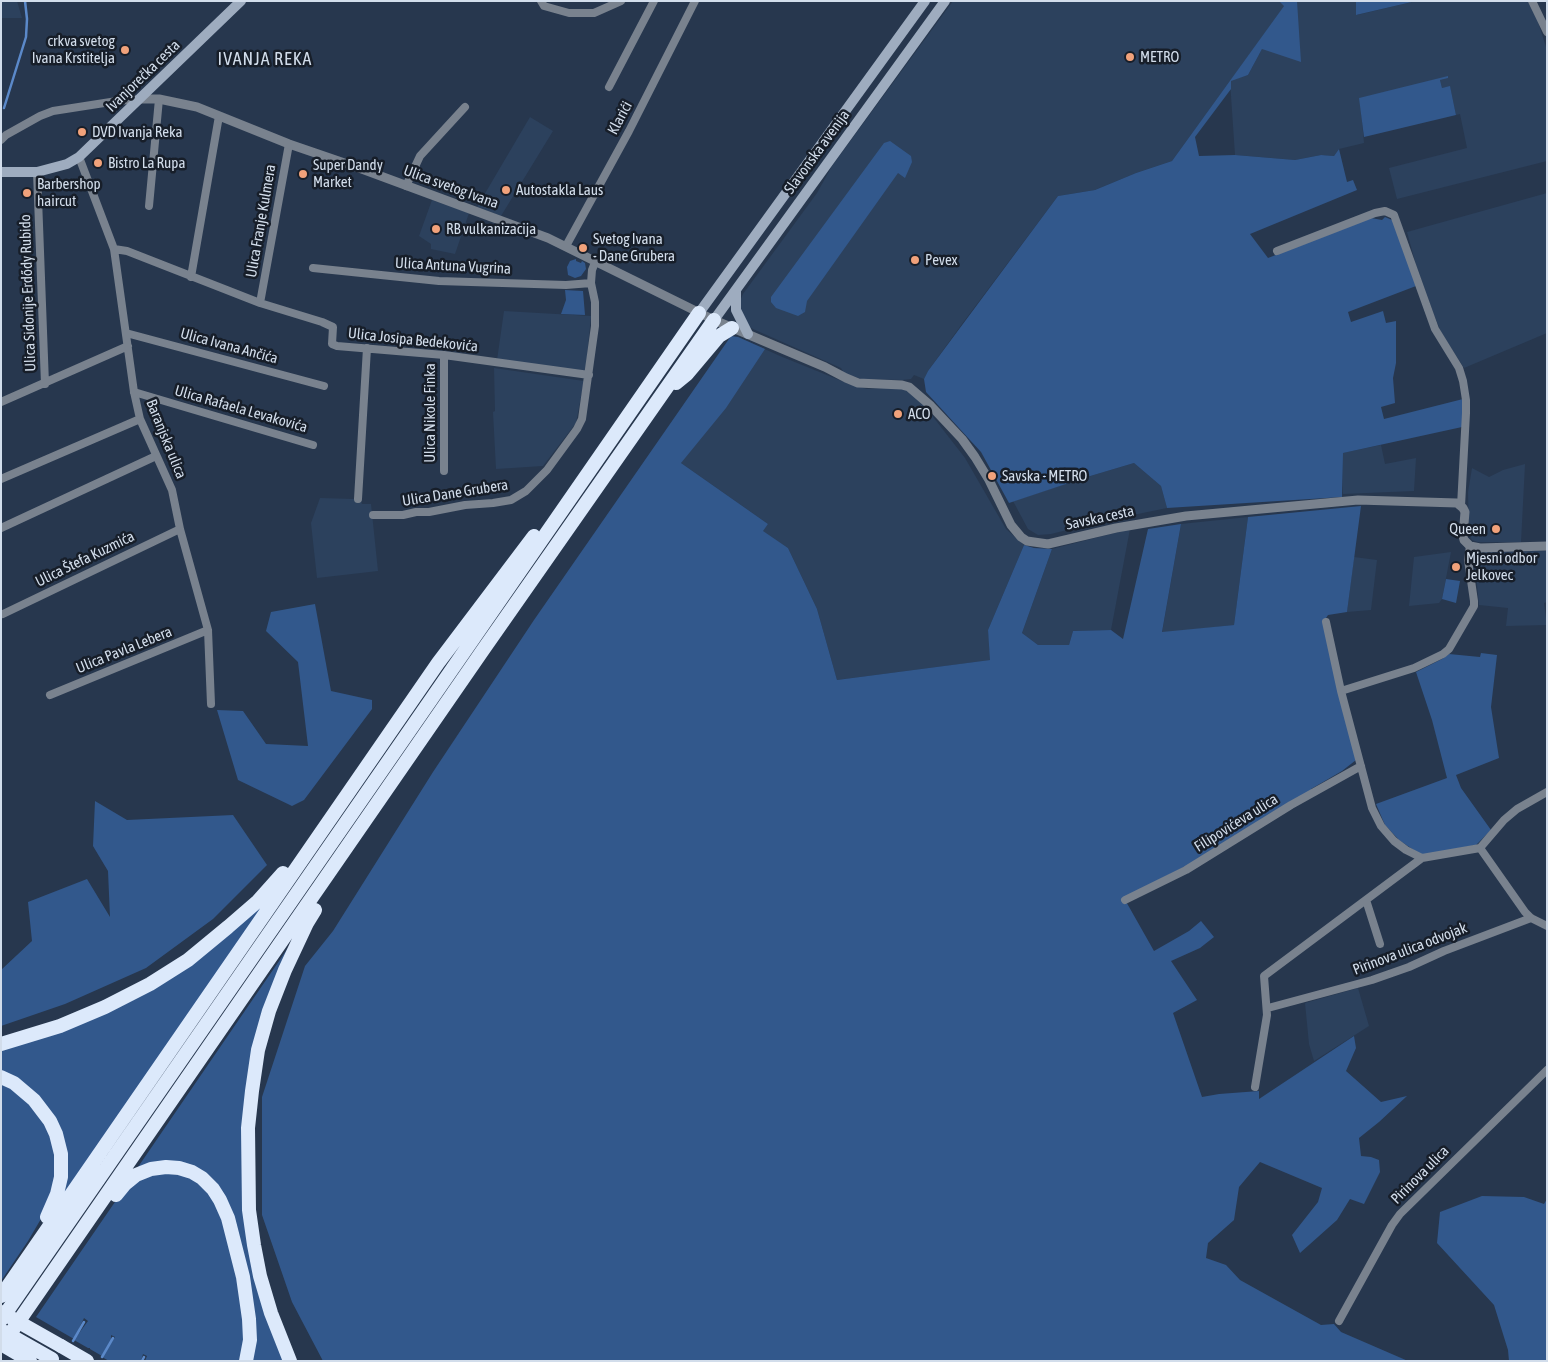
<!DOCTYPE html>
<meta charset="utf-8">
<style>
body{margin:0}
#map{position:relative;width:1548px;height:1362px;overflow:hidden;background:#27374e;font-family:"Asap Condensed",sans-serif}
canvas{display:block}
.frame{position:absolute;inset:0;border:2px solid #d2ddeb;pointer-events:none}
</style>
<div id="map">
<canvas width="1548" height="1362"></canvas>
<div class="frame"></div>
</div>
<script>
const g = document.querySelector('canvas').getContext('2d');
g.lineJoin = 'round';
function fillPath(path, color) {
  g.fillStyle = color;
  g.fill(path, 'evenodd');
}
function poly(rows) {
  const path = new Path2D();
  for (const r of rows) {
    path.moveTo(r[0], r[1]);
    for (let i = 2; i < r.length; i += 2) path.lineTo(r[i], r[i + 1]);
  }
  return path;
}
function strokePath(path, color, width, dash) {
  g.strokeStyle = color;
  g.lineWidth = width;
  g.lineCap = dash ? 'butt' : 'round';
  g.setLineDash(dash || []);
  g.stroke(path);
}
function drawText(font, color, halo, rows, align = 'center') {
  g.font = font + ' "Asap Condensed",sans-serif';
  g.lineWidth = 5;
  g.setLineDash([]);
  g.textBaseline = 'middle';
  g.strokeStyle = halo;
  g.fillStyle = color;
  for (const [text, x, y, turn = 0] of rows) {
    g.save();
    g.translate(x, y);
    g.rotate((+turn || 0) * Math.PI / 180);
    g.textAlign = isNaN(turn) ? turn : align;
    if (halo) g.strokeText(text, 0, 0);
    g.fillText(text, 0, 0);
    g.restore();
  }
}
fillPath(poly([
 [1,1,17,1,22,18,1,18],
 [953,1,1279,1,1285,5,1231,80,1248,75,1262,49,1296,1,1357,2,1357,15,1416,1,1528,1,1538,22,1547,50,1547,161,1397,199,1389,168,1467,148,1460,114,1456,115,1450,87,1442,88,1440,80,1448,78,1360,98,1364,143,1339,149,1334,156,1321,155,1295,160,1235,155,1230,81,1172,161,1136,173,1095,190,1058,196,962,324,928,371,924,379,914,375,911,379,902,380,861,379,844,373,841,368,753,329,748,326,741,316,740,301,743,294,817,193,832,166],
 [530,117,553,131,501,216,477,207],
 [1547,193,1547,333,1464,368,1441,332,1434,315,1416,265,1407,232],
 [432,200,469,213,455,254,431,249,431,244,419,236],
 [504,311,591,316,586,367,584,371,497,360],
 [738,337,780,356,849,384,867,389,899,387,913,391,965,458,1006,529,1024,545,988,630,991,660,837,680,817,609,788,548,762,531,768,524,681,463],
 [494,368,584,381,576,423,543,466,496,469,493,412,495,411],
 [1381,445,1385,464,1416,458,1414,491,1343,494,1342,453],
 [1134,463,1161,486,1167,508,1099,522,1051,534,1038,535,1028,529,1013,501,1087,477],
 [1525,464,1521,542,1478,542,1472,540,1469,534,1468,492,1472,468,1489,477,1503,470],
 [320,498,354,499,361,501,362,504,371,504,378,571,317,578,311,523],
 [1248,517,1234,625,1162,633,1181,524],
 [1130,529,1111,630,1073,631,1069,645,1038,645,1022,633,1052,549],
 [1547,551,1547,602,1544,603,1547,625,1506,626,1508,608,1479,605,1474,554,1477,552],
 [1451,552,1442,599,1439,603,1409,606,1414,557],
 [1354,557,1377,560,1371,610,1347,612],
 [1358,988,1369,1026,1314,1061,1309,1044,1305,1003]
]), '#2c415d');
fillPath(poly([
 [1279,1,1297,1,1301,62,1262,49,1248,75,1231,81,1231,89,1195,137,1199,156,1235,155,1295,160,1321,155,1334,156,1339,149,1347,182,1353,180,1357,190,1250,234,1268,258,1371,218,1382,220,1385,217,1392,220,1397,227,1416,286,1348,312,1351,322,1383,311,1386,323,1396,321,1396,363,1393,378,1395,403,1381,407,1384,419,1463,399,1462,427,1343,453,1342,497,1167,508,1161,486,1134,463,1087,477,1009,503,981,452,926,392,924,379,928,371,1058,196,1095,190,1136,173,1172,161,1284,6],
 [1351,1,1416,1,1356,15,1356,2],
 [1448,76,1448,78,1440,80,1442,88,1450,86,1456,115,1364,137,1359,98],
 [890,141,911,156,912,162,905,178,898,173,807,301,805,312,798,316,776,308,771,302,771,297,884,143],
 [576,259,576,261,581,263,582,261,585,263,586,269,581,276,575,278,568,275,567,267,570,261],
 [565,290,583,291,585,315,561,314,566,300],
 [731,336,738,337,765,349,726,408,681,463,768,524,763,531,788,548,817,609,837,680,990,660,988,630,1024,545,1034,548,1052,549,1022,633,1038,645,1069,645,1073,631,1111,630,1123,639,1148,529,1181,524,1162,632,1234,625,1248,517,1361,506,1347,612,1328,615,1324,621,1356,760,1342,771,1311,789,1311,791,1188,865,1124,898,1154,951,1189,931,1201,921,1214,937,1200,948,1171,961,1197,1000,1173,1013,1202,1097,1219,1094,1259,1091,1259,1099,1354,1036,1356,1048,1346,1071,1381,1102,1407,1096,1379,1122,1359,1138,1361,1156,1371,1157,1379,1160,1380,1172,1364,1204,1350,1199,1337,1220,1300,1253,1292,1235,1318,1202,1322,1188,1260,1162,1239,1187,1234,1220,1208,1243,1206,1258,1226,1265,1240,1280,1321,1325,1334,1324,1341,1332,1408,1361,323,1361,292,1302,262,1215,262,1097,305,966,333,931,433,772,534,620],
 [1446,579,1460,581,1456,603,1442,599],
 [315,604,331,691,372,700,372,709,304,800,292,806,238,780,217,710,243,711,266,744,308,746,298,662,266,631,271,612],
 [1481,653,1497,655,1491,707,1499,758,1456,775,1461,788,1491,830,1476,845,1424,855,1418,853,1399,840,1385,825,1376,804,1447,778,1432,720,1416,672,1442,659,1449,654,1480,657],
 [95,801,127,820,233,815,267,865,213,919,146,968,65,1004,1,1026,1,970,32,941,28,902,87,879,110,917,108,871,93,846],
 [270,896,66,1193,63,1193,62,1137,1,1072,1,1048,102,1014],
 [290,945,279,970,242,1163,285,1361,252,1361,254,1353,214,1181,138,1167],
 [1,1083,16,1091,44,1120,51,1137,55,1154,54,1185,45,1212,28,1241,1,1281],
 [155,1173,187,1175,206,1188,221,1212,234,1259,245,1331,241,1361,145,1361,147,1356,143,1354,141,1361,109,1361,102,1357,115,1337,111,1335,111,1340,102,1356,90,1349,90,1348,88,1348,74,1340,88,1321,84,1318,74,1339,36,1317,117,1199,130,1184],
 [1482,1196,1524,1197,1544,1204,1547,1199,1547,1361,1509,1361,1508,1350,1494,1305,1437,1243,1440,1212]
]), '#32588c');
strokePath(poly([
 [4,108,26,37,27,19,25,1],
 [73,1341,84,1322],
 [102,1357,113,1338],
 [142,1361,144,1357]
]), '#5b89c9', 2.5);
strokePath(poly([
 [541,1,544,6,569,13,594,13,621,1],
 [1532,1,1547,32],
 [609,87,654,1],
 [1,140,6,135,40,116,53,111,117,101,141,99],
 [79,157,114,249,134,392,140,419,172,490,180,529,208,630,211,704],
 [37,172,45,384],
 [406,186,420,156,465,107],
 [149,206,159,99],
 [566,246,629,131,695,1],
 [114,249,127,251,260,303,322,322,333,327,332,344,337,346,444,355,589,375],
 [1277,251,1375,213,1385,211,1394,215,1435,329,1459,368,1463,381,1466,400,1466,413,1461,506],
 [313,268,439,281,566,285,591,283],
 [191,277,219,116],
 [260,303,289,144],
 [126,333,324,386],
 [134,392,313,445],
 [1,402,128,346],
 [444,471,444,355],
 [1,479,140,419],
 [358,499,367,348],
 [373,515,403,515,416,512,429,512,465,505,493,503,511,500,526,491,547,470,577,429,582,419,595,326,595,302,591,283,592,270,596,260],
 [1,528,156,456],
 [3,614,180,529],
 [1326,622,1341,691],
 [50,695,208,630],
 [1480,848,1525,912,1531,918,1547,926],
 [1422,858,1406,850,1394,841,1381,826,1372,808,1341,691,1414,668,1443,654,1449,649,1474,606,1474,601,1468,560,1470,546],
 [1125,900,1186,870,1291,805,1361,766],
 [1366,900,1380,944],
 [1268,1008,1372,980,1409,967,1444,951,1531,918],
 [1255,1087,1267,1015,1264,976,1422,858,1480,848,1504,820,1517,809,1547,792],
 [1339,1321,1392,1225,1400,1214,1547,1070]
]), '#79828e', 8);
strokePath(poly([
 [141,99,159,99,197,107,289,144,359,168,548,238,714,320,825,367,846,378,858,383,902,385,909,387,931,406,962,439,975,457,989,480,1011,525,1021,537,1027,541,1048,544,1116,528,1186,516,1358,500,1457,503,1463,508,1465,512,1463,536,1464,540,1470,546,1480,548,1547,546]
]), '#79828e', 9);
strokePath(poly([
 [1,172,37,172,67,164,79,157,241,1],
 [736,291,736,310,748,334],
 [699,313,925,1],
 [714,320,945,1]
]), '#9eacbf', 10);
strokePath(poly([
 [676,383,687,374,719,336,732,328],
 [1,1044,60,1026,105,1007,150,984,188,960,228,927,258,901,283,873],
 [1,1077,14,1083,34,1100,50,1121,56,1134,61,1154,61,1177,57,1194,47,1217],
 [116,1195,125,1184,136,1175,151,1169,166,1167,179,1168,192,1172,202,1178,213,1189,220,1200,228,1218,243,1277,249,1319,250,1340,246,1361],
 [1,1296,438,663,534,536],
 [1,1320,699,313],
 [3,1344,483,650,714,320],
 [61,1346,87,1361],
 [290,1361,271,1313,260,1276,254,1245,249,1210,248,1128,252,1091,258,1050,269,1011,285,970,307,923,315,910]
]), '#dce9fb', 14);
strokePath(poly([
 [1,1312,61,1346],
 [1,1330,52,1359],
 [1,1344,30,1361]
]), '#dce9fb', 14);
for (const [x, y, r, color] of [
 [125,50,5,"#f1a27b"],
 [1130,57,5,"#f1a27b"],
 [82,132,5,"#f1a27b"],
 [98,163,5,"#f1a27b"],
 [303,174,5,"#f1a27b"],
 [506,190,5,"#f1a27b"],
 [27,193,5,"#f1a27b"],
 [436,229,5,"#f1a27b"],
 [583,248,5,"#f1a27b"],
 [915,260,5,"#f1a27b"],
 [898,414,5,"#f1a27b"],
 [992,476,5,"#f1a27b"],
 [1496,529,5,"#f1a27b"],
 [1456,567,5,"#f1a27b"]
]) {
  const dot = new Path2D();
  dot.arc(x, y, r, 0, 2 * Math.PI);
  g.fillStyle = color;
  g.fill(dot);
  strokePath(dot, '#171e29', 2);
}
drawText('15px', '#d2ddeb', '#171e29', [
 ["crkva svetog",115,41,"right"],
 ["Ivana Krstitelja",115,58,"right"],
 ["METRO",1140,57],
 ["DVD Ivanja Reka",92,132],
 ["Bistro La Rupa",108,163],
 ["Super Dandy",313,165],
 ["Market",313,182],
 ["Barbershop",37,184],
 ["haircut",37,201],
 ["Autostakla Laus",516,190],
 ["RB vulkanizacija",446,229],
 ["Svetog Ivana",593,239],
 ["- Dane Grubera",593,256],
 ["Pevex",925,260],
 ["ACO",908,414],
 ["Savska - METRO",1002,476],
 ["Queen",1486,529,"right"],
 ["Mjesni odbor",1466,558],
 ["Jelkovec",1466,575]
], 'left');
drawText('15px', '#d2ddeb', '#171e29', [
 ["Ivanjorečka cesta",143,76,-44],
 ["Klarići",620,118,-62],
 ["Slavonska avenija",817,152,-54],
 ["Ulica svetog Ivana",451,187,20],
 ["Ulica Franje Kulmera",261,221,-80],
 ["Ulica Antuna Vugrina",453,266,3],
 ["Ulica Sidonije Erdődy Rubido",28,293,-92],
 ["Ulica Josipa Bedekovića",413,340,6],
 ["Ulica Ivana Ančića",229,346,15],
 ["Ulica Rafaela Levakovića",241,409,16],
 ["Ulica Nikole Finka",430,413,-90],
 ["Baranjska ulica",166,439,68],
 ["Ulica Dane Grubera",455,493,-9],
 ["Savska cesta",1100,518,-12],
 ["Ulica Štefa Kuzmića",85,559,-26],
 ["Ulica Pavla Lebera",124,650,-22],
 ["Filipovićeva ulica",1236,823,-32],
 ["Pirinova ulica odvojak",1410,949,-21],
 ["Pirinova ulica",1420,1175,-45]
]);
g.letterSpacing = '1px';
drawText('18px', '#d2ddeb', '#171e29', [
 ["IVANJA REKA",265,59]
]);
g.letterSpacing = '0px';
</script>
